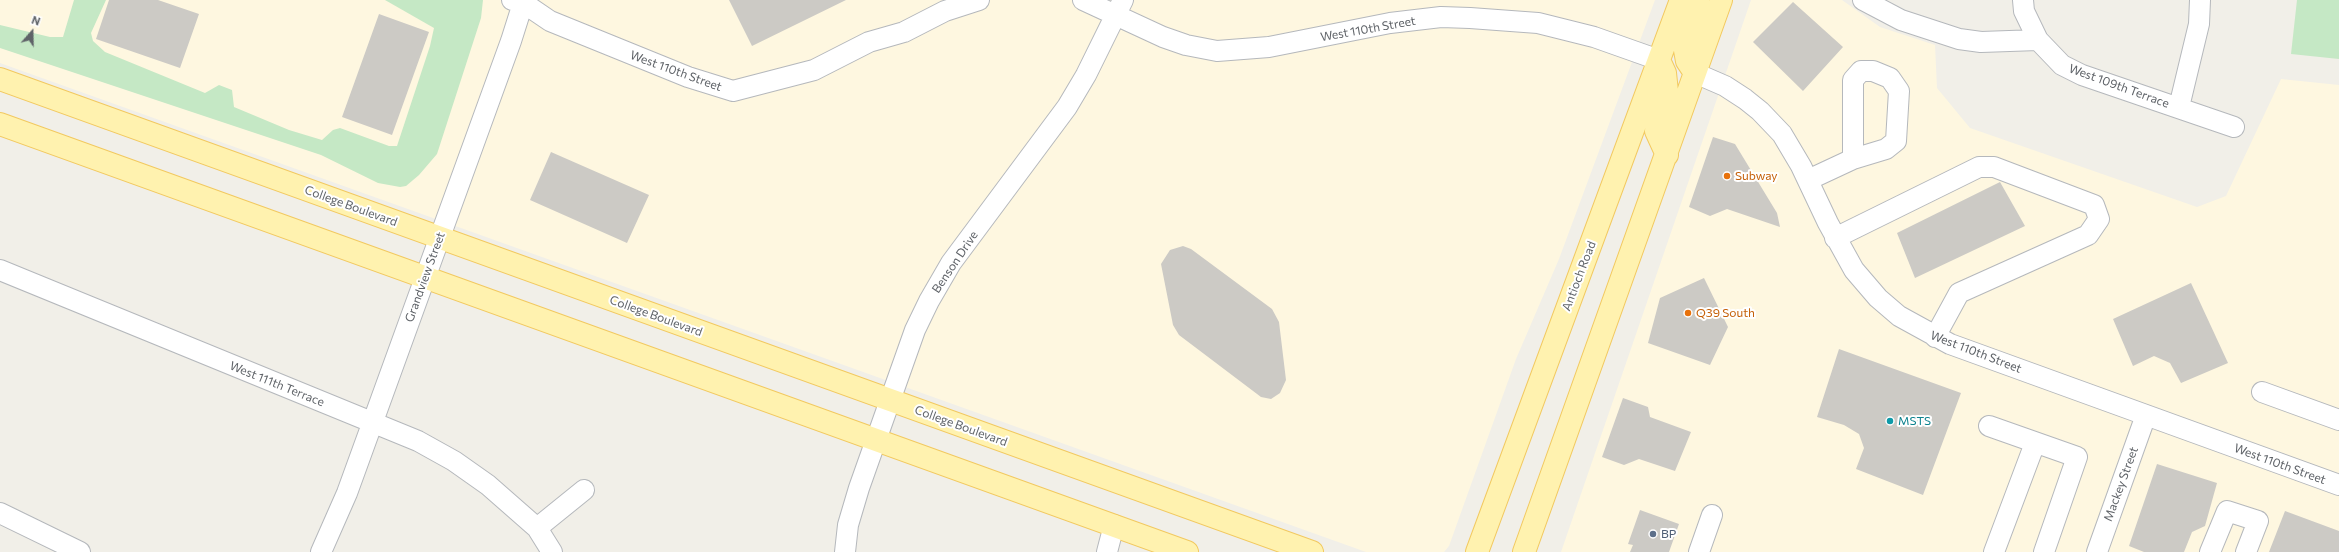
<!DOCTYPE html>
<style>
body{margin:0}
#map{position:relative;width:2339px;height:552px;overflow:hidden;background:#f1efe8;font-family:Commissioner,sans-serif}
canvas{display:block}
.north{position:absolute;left:12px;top:12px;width:40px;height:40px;-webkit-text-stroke:3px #fff;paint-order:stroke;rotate:20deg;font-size:11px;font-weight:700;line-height:16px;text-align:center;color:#5f6368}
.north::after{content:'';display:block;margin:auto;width:14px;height:18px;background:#5f6368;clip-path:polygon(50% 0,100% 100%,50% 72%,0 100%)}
</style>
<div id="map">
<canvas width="2339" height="552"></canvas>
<div class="north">N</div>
</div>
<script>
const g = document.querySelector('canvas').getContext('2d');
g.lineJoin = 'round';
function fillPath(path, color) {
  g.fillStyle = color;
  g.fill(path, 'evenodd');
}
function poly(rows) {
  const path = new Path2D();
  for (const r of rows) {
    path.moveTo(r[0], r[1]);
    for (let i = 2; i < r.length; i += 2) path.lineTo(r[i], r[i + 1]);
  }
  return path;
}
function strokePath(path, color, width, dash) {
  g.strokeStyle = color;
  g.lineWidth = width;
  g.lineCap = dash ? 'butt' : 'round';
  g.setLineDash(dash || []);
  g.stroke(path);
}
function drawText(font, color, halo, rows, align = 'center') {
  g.font = font + ' Commissioner,sans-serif';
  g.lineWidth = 4;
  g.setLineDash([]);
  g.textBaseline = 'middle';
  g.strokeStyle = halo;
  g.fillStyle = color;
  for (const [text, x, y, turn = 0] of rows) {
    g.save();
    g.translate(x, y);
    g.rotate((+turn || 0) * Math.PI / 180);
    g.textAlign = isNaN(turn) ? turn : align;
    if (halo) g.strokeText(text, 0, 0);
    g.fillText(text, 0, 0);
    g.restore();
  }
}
fillPath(poly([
 [0,0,1655,0,1559,259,1516,359,1449,546,1444,552,1366,552,0,63],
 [1751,0,1842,0,1880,27,1935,45,1937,88,1970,128,2197,207,2226,196,2281,79,2339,85,2339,552,1561,552]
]), '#fef7e0');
fillPath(poly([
 [74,0,106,0,91,33,93,41,105,52,205,93,219,85,232,90,234,107,289,130,322,140,333,130,340,128,389,146,397,146,430,46,434,28,385,0,483,0,481,18,437,154,419,175,406,186,400,187,378,183,321,155,0,48,0,25,50,37,63,37],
 [2297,0,2339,0,2339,59,2291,54]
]), '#c5e8c5');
fillPath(poly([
 [109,0,158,0,199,14,180,68,96,39],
 [729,0,846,0,752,46],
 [1793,2,1843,47,1803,91,1753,42],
 [379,14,429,32,392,135,342,117],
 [1713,137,1735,144,1777,213,1780,227,1727,209,1710,216,1689,207],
 [551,152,649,195,627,243,530,200],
 [2000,182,2025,226,1915,278,1897,233],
 [1183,246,1191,249,1272,309,1279,322,1286,380,1280,393,1271,399,1261,397,1179,335,1173,325,1161,264,1170,250],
 [1704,278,1728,327,1710,365,1648,343,1660,298],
 [2191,283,2228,363,2181,383,2170,363,2154,356,2133,366,2113,319],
 [1839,349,1961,393,1923,495,1856,469,1864,448,1859,434,1844,425,1817,417],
 [1623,398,1648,407,1650,417,1691,432,1675,471,1639,459,1624,465,1602,457],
 [2157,464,2217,483,2205,526,2192,532,2184,552,2144,552,2129,546],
 [1640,510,1679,524,1669,552,1630,552,1633,545,1628,544],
 [2285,511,2339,531,2339,552,2269,552]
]), '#cccac5');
const minor = poly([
 [512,0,522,2,550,21,688,77,733,91,814,70,869,42,904,32,945,11,979,0],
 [1083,0,1163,37,1186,45,1217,51,1269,47,1390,23,1441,17,1470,18,1538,23,1594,37,1659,60],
 [1863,0,1901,20,1959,39,1981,42,2038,40,2062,65,2082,75,2234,127],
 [2023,0,2024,11,2038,40],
 [1695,73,1725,86,1745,99,1760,111,1782,134,1801,166,1828,223,1854,270,1878,298,1899,316,1950,344,2339,485],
 [2179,107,2199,24,2200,0],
 [1808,180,1853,159,1886,149,1896,141,1899,91,1890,78,1873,71,1861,71,1853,80,1853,159],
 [1835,238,1979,167,1994,167,2094,205,2099,219,2088,235,1959,293,1935,337],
 [0,270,418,441,454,461,488,485,537,528,552,552],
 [2262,392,2339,420],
 [1989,426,2077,457,2044,552],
 [0,513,80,552],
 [537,528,584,490],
 [321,552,347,493,511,41,524,0],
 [845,552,848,525,859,488,915,330,929,301,951,263,1067,107,1086,75,1123,0],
 [1107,552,1114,525],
 [1699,552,1712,515],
 [1994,552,2035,443],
 [2097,552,2146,415],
 [2210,552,2227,511,2258,521,2246,552]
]);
const major = poly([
 [1659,60,1665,73,1667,92,1656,131,1667,155],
 [1695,73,1687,61,1685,50,1698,0],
 [0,79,1312,552],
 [0,124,1187,552],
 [1477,552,1681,0],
 [1524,552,1721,0]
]);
strokePath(minor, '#b5b8bc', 22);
strokePath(major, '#f2c960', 24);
strokePath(minor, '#fff', 20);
strokePath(major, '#fff2af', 22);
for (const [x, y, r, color] of [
 [1727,176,4,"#e8710a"],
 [1688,313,4,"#e8710a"],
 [1890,421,4,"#0f9aa8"],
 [1653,534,4,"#5c6f8a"]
]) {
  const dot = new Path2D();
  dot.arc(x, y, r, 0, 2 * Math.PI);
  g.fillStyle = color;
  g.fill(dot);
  strokePath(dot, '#fff', 1.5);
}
drawText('12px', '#5f6368', '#fff', [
 ["West 110th Street",1368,29,-10],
 ["West 110th Street",676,71,20],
 ["West 109th Terrace",2119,86,20],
 ["College Boulevard",351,206,20],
 ["Benson Drive",955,262,-56],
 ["Antioch Road",1579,276,-69],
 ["Grandview Street",425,277,-70],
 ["College Boulevard",656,316,20],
 ["West 110th Street",1976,352,21],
 ["West 111th Terrace",277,384,22],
 ["College Boulevard",961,426,20],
 ["West 110th Street",2280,464,20],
 ["Mackey Street",2121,484,-70]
]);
drawText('12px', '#c56008', '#fff', [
 ["Subway",1735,176],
 ["Q39 South",1696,313]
], 'left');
drawText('12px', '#0d838f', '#fff', [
 ["MSTS",1898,421]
], 'left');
drawText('12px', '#4e5e75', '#fff', [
 ["BP",1661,534]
], 'left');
</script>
